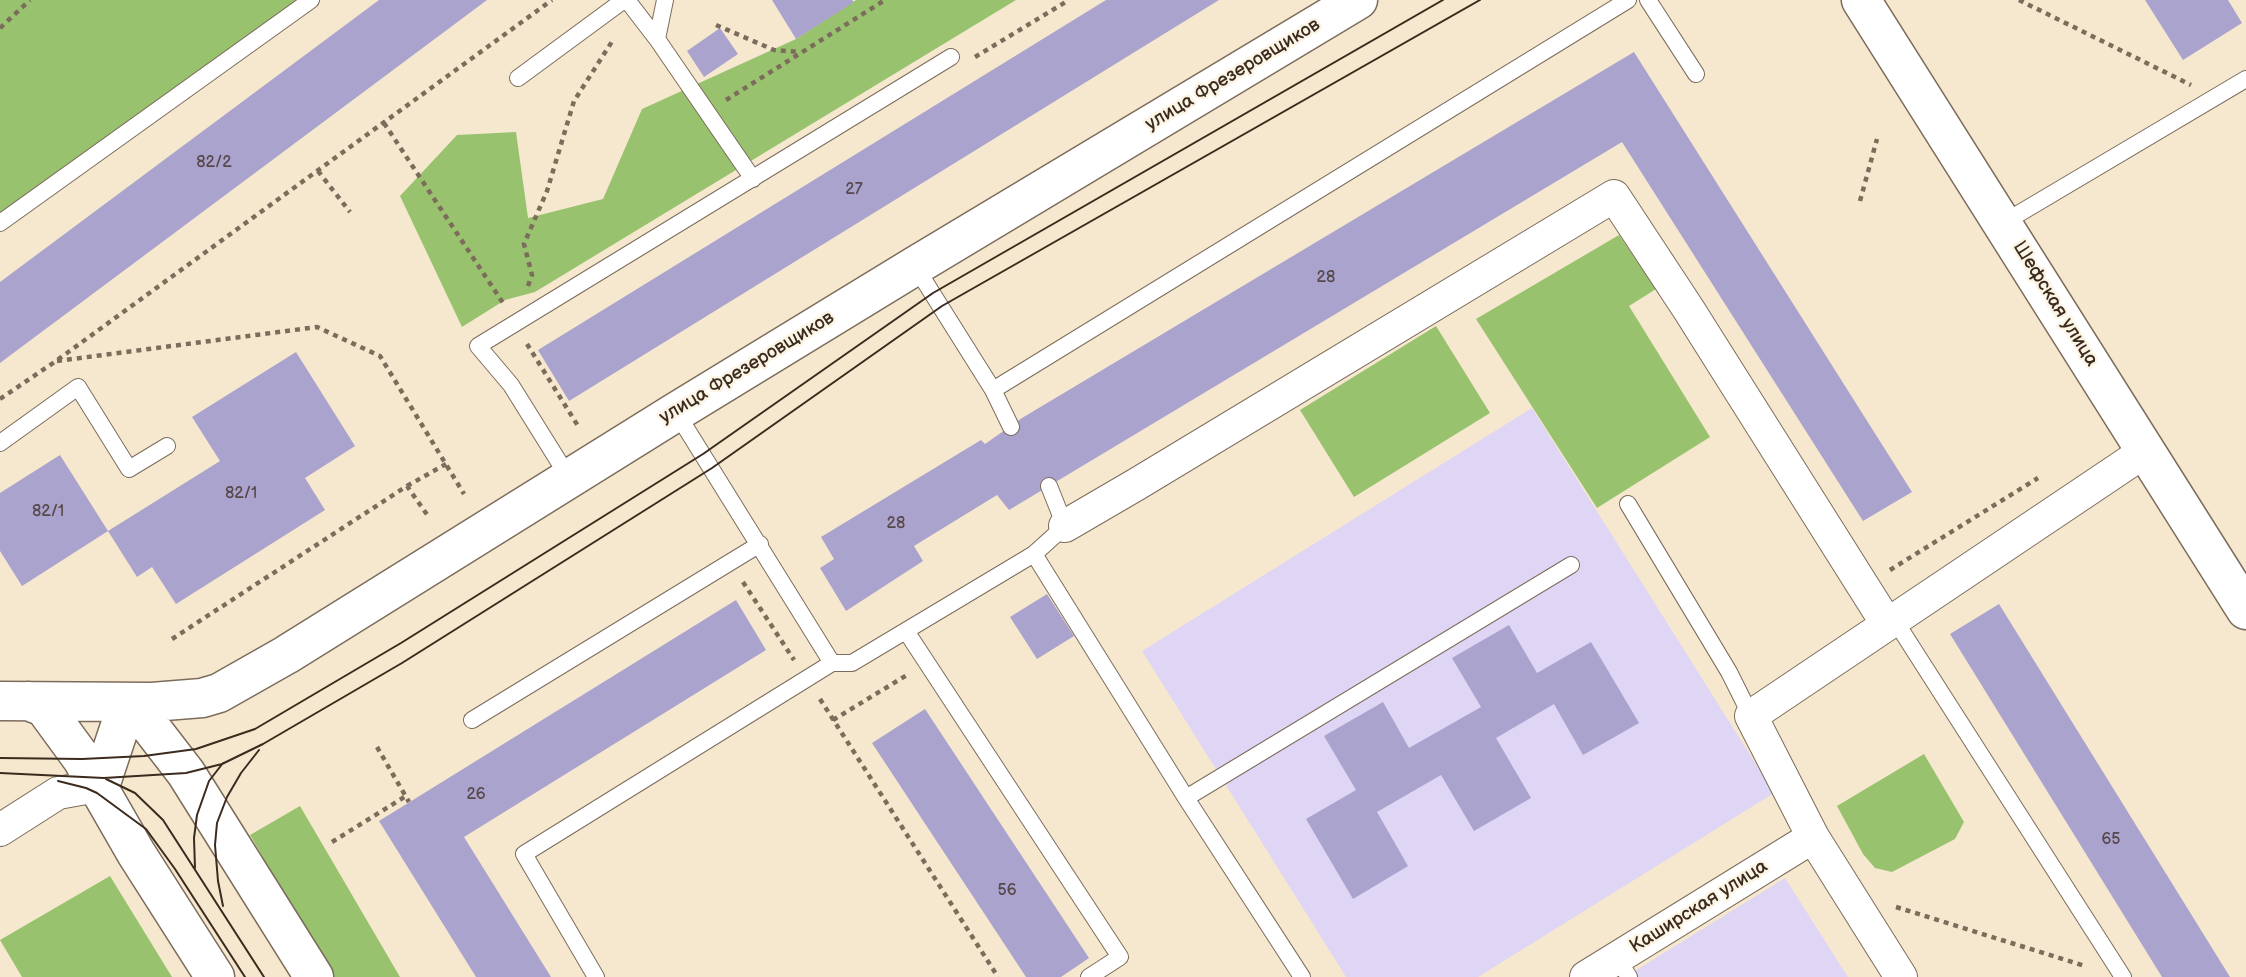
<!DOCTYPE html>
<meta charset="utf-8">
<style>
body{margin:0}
canvas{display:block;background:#f6e8ce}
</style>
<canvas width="2246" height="977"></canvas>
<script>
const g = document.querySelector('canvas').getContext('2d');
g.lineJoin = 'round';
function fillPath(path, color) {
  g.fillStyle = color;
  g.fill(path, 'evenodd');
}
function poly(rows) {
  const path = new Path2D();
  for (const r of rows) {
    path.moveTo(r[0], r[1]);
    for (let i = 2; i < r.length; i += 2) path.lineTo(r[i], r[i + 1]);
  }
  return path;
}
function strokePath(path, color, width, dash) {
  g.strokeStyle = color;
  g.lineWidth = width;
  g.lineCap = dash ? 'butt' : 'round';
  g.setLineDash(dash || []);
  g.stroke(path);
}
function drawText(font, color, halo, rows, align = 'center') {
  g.font = font + ' "Balsamiq Sans",sans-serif';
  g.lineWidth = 5;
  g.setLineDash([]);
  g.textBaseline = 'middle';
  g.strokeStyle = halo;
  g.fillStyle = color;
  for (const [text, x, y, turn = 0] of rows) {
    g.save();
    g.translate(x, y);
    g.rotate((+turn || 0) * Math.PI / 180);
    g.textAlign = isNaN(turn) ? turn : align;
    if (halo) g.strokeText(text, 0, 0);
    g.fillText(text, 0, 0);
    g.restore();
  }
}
fillPath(poly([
 [1532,408,1774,793,1478,977,1346,977,1142,651],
 [1785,878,1848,977,1625,977]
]), '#dfd5f5');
fillPath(poly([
 [0,0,319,0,0,224],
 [856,0,1016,0,535,292,505,300,462,327,400,196,457,135,516,132,528,218,603,199,642,109,796,39],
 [1619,235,1656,289,1629,306,1710,437,1597,508,1476,319],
 [1436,326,1490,413,1354,497,1300,410],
 [1924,754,1964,822,1955,839,1892,872,1875,868,1863,854,1837,806],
 [300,806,400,977,333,977,250,835],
 [110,876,172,977,22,977,0,940]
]), '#98c26e');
fillPath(poly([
 [379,0,487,0,0,363,0,282],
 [772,0,852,0,854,2,796,39],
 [1106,0,1219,0,569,401,538,350],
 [2145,0,2228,0,2242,23,2183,60],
 [720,28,738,54,704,77,687,51],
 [1634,52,1912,492,1863,521,1622,142,1009,510,997,495,914,546,923,561,846,611,820,568,834,559,821,537,981,440,985,444,1022,418],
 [296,352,355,446,305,478,325,510,176,604,152,567,137,577,108,531,22,586,0,551,0,493,60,455,108,531,220,461,192,417],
 [1047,594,1074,636,1037,659,1010,617],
 [736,600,766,650,464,837,551,977,476,977,379,821],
 [1999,604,2230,977,2162,977,1950,634],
 [1509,625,1537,673,1591,642,1639,723,1583,755,1554,704,1496,738,1531,798,1474,831,1441,775,1377,812,1408,866,1353,899,1306,819,1356,790,1324,736,1383,702,1409,748,1481,707,1452,658],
 [925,709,1089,958,1061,977,1026,977,872,743]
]), '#aaa3cd');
const service = poly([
 [627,0,657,39],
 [665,0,657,39,753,179],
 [1648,0,1696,74],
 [518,78,624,0],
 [0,223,311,0],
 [2003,223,2246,79],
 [915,266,993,390,1011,427],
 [993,390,1628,0],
 [676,412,832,663,852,663,1034,554,1065,526,1049,486],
 [0,443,78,387,129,469,167,446],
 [569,478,511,385,478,346,951,57],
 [1628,504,1729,672,1751,716],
 [1034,554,1186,798,1302,977],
 [1894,619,2123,977],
 [906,631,1120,957,1089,977],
 [472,720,760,544],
 [1186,798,1571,565],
 [1617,958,1629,977],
 [596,977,524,854,832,663]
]);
const minor = poly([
 [1065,526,1137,484,1614,196,1689,310,1887,624],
 [0,830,58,793,86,788,99,789],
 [1586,977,1813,837],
 [1901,977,1813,837,1751,716,2147,450]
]);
const secondary = poly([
 [0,701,152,702,202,698,219,693,286,655,676,412,915,266,1358,0],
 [28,701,44,707,82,759,136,853,215,977],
 [128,702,149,725,186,773,314,977],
 [99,789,128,702]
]);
const primary = poly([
 [1861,0,2246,610]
]);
strokePath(service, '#7c6c5c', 18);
strokePath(minor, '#7c6c5c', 34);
strokePath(secondary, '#7c6c5c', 41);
strokePath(primary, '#7c6c5c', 41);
strokePath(poly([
 [2019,0,2191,85],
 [716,25,774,50,799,52],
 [0,28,30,0],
 [975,57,1069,0],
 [726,100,885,0],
 [384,123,503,303],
 [318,171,350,212],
 [1860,201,1877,139],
 [528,286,532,275,524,244,547,191,574,101,613,40],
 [527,344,578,426],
 [57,361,317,327,380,356,464,494],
 [0,399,56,361,552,0],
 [407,486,446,464],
 [1890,570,2038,478],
 [743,582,794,660],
 [172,639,407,486,428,516],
 [820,699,998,977],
 [833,720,907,675],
 [377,747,409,802],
 [332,842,406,796],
 [1896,907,2085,966]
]), '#7c6c5c', 4.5, [5, 5]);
strokePath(service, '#fff', 16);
strokePath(minor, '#fff', 32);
strokePath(secondary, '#fff', 38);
strokePath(primary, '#fff', 38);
strokePath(poly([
 [0,758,82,759,144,756,196,749,255,729,401,643,703,454,933,293,1443,0],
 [0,773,104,778,186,773,222,764,263,744,402,663,712,468,942,306,1480,0],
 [106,779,135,793,163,820,264,977],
 [58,781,86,788,97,793,146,829,175,869,245,977],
 [195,868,194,838,197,815,209,781,223,763],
 [223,906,218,881,215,845,217,823,227,797,241,773,259,750]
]), '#3b2a1e', 2);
drawText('16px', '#57484a', null, [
 ["82/2",214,163],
 ["27",854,190],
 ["28",1326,278],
 ["82/1",241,494],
 ["82/1",48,512],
 ["28",896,524],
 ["26",476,795],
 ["65",2111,840],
 ["56",1007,891]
]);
drawText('19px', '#3b2a1e', '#fcf5e5', [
 ["улица Фрезеровщиков",1233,75,-31],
 ["Шефская улица",2055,304,58],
 ["улица Фрезеровщиков",747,368,-31],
 ["Каширская улица",1699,907,-32]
]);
</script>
